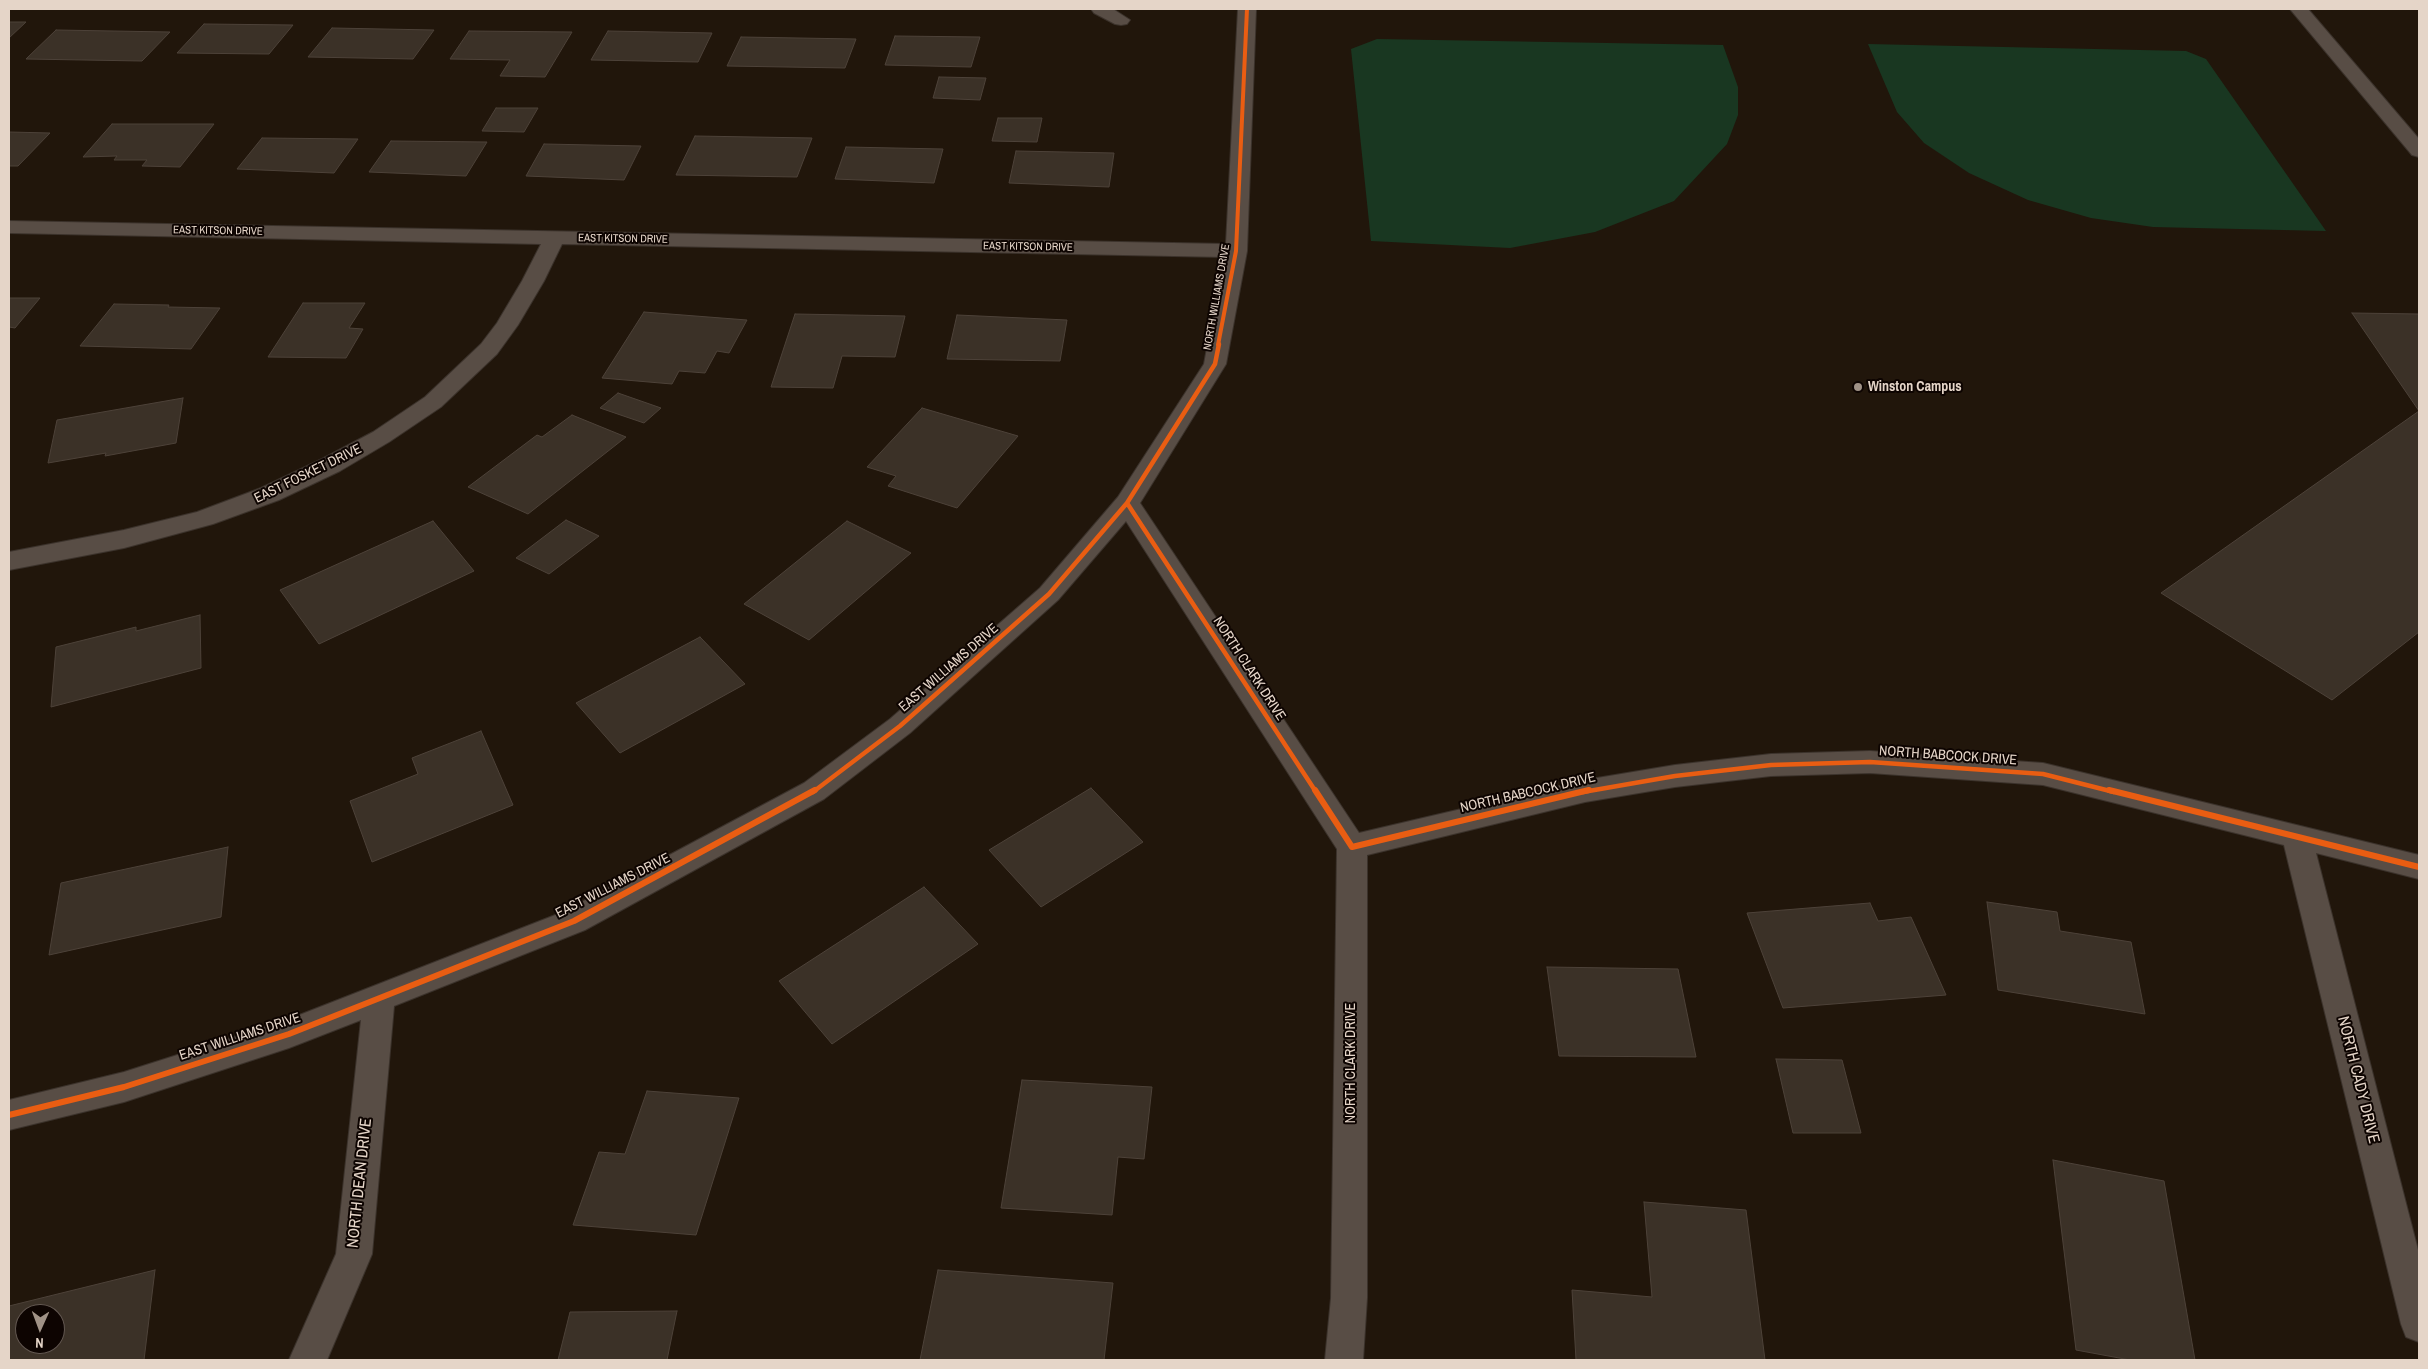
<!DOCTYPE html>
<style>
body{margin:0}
#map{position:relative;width:2428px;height:1369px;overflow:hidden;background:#21160b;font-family:"Archivo Narrow",sans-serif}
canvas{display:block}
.frame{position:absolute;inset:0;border:10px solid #e5d5c8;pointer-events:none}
.north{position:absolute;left:15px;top:1304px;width:50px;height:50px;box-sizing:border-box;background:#0d0401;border:1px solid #635851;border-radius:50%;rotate:182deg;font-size:14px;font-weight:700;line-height:20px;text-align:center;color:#e5d5c8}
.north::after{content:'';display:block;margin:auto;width:18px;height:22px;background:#a09286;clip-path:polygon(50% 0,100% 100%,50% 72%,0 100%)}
</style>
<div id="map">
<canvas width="2428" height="1369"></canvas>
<div class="frame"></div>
<div class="north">N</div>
</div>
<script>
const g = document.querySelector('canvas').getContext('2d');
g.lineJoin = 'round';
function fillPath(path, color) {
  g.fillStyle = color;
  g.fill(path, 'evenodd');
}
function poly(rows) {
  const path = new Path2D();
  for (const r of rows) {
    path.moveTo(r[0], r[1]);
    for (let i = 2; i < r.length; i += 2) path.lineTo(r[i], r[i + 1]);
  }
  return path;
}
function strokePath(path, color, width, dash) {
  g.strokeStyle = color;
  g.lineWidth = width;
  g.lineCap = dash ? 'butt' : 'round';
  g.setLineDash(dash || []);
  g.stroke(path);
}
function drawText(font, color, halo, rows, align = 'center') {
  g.font = font + ' "Archivo Narrow",sans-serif';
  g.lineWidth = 4;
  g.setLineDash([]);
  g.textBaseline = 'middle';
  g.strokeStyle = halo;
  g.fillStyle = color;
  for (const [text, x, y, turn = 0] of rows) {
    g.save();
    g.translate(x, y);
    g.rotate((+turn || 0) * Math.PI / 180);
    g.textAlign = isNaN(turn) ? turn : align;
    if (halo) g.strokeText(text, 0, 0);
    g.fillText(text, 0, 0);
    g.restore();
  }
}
fillPath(poly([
 [1377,39,1723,45,1738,87,1738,115,1727,144,1674,201,1595,232,1510,248,1371,241,1351,49],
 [1868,44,2186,51,2206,59,2326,231,2153,227,2091,218,2028,200,1969,173,1924,143,1897,112]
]), '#193721');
const building = poly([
 [9,22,26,22,9,38,9,22],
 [204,24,293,25,269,54,177,53,204,24],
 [332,28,434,30,413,59,308,57,332,28],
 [56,30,170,32,142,61,26,59,56,30],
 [469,31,572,32,545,77,500,76,510,60,450,59,469,31],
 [608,31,712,33,698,62,591,60,608,31],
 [895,36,980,37,971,67,885,65,895,36],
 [741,37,856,39,845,68,727,66,741,37],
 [939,77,986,78,980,100,933,98,939,77],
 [496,108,538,108,524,132,482,131,496,108],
 [998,118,1042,118,1037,142,992,141,998,118],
 [112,124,214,124,180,167,142,166,147,160,114,160,117,156,83,157,112,124],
 [9,132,50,133,18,166,9,166,9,132],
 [695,136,812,138,797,177,676,175,695,136],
 [262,138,358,139,334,173,237,169,262,138],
 [391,141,487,142,466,176,369,172,391,141],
 [544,144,641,146,624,180,526,176,544,144],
 [846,147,943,149,934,183,835,179,846,147],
 [1016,151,1114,153,1109,187,1009,183,1016,151],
 [9,298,40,298,15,328,9,327,9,298],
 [303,303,365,303,349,328,363,329,346,358,268,357,303,303],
 [114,304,169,305,168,307,220,308,191,349,80,346,114,304],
 [644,312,747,320,729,353,717,351,705,373,679,371,672,384,602,378,644,312],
 [2352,313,2419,314,2419,411,2352,313],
 [795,314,905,316,895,357,842,356,833,388,771,387,795,314],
 [957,315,1067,320,1060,361,947,359,957,315],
 [618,393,661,408,644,423,600,408,618,393],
 [183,398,176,443,105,456,106,453,48,463,57,420,183,398],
 [922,408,1018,436,957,508,888,486,896,476,867,467,922,408],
 [2419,411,2419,632,2332,700,2161,593,2419,411],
 [572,415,626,437,528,514,468,487,537,435,542,437,572,415],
 [566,520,599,536,549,574,516,558,566,520],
 [433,521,474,571,319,644,280,590,433,521],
 [847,521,911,553,809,640,744,604,847,521],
 [200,615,201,668,51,707,56,647,136,627,136,631,200,615],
 [700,637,745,684,620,753,576,703,700,637],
 [481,731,513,805,372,862,350,801,418,774,412,758,481,731],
 [1091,788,1143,842,1041,907,989,850,1091,788],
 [228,847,221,917,49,955,61,883,228,847],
 [924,887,978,944,832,1044,779,981,924,887],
 [1987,902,2057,912,2060,931,2131,942,2145,1014,1998,990,1987,902],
 [1870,903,1878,921,1911,917,1946,995,1783,1008,1747,913,1870,903],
 [1547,967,1678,969,1696,1057,1559,1056,1547,967],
 [1776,1059,1842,1060,1861,1133,1793,1133,1776,1059],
 [1022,1080,1152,1087,1144,1159,1118,1157,1112,1215,1001,1208,1022,1080],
 [647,1091,739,1098,696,1235,573,1225,599,1152,625,1154,647,1091],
 [2053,1160,2164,1181,2195,1360,2130,1360,2076,1350,2053,1160],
 [1644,1202,1746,1210,1765,1360,1576,1360,1572,1290,1652,1297,1644,1202],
 [155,1270,144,1360,9,1360,9,1306,155,1270],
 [25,1314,55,1314,55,1344,25,1344,25,1314],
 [938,1270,1113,1283,1104,1360,920,1360,938,1270],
 [677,1311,667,1360,558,1360,570,1312,677,1311]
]);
fillPath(building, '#3b3127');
strokePath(building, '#4d4239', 1);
const minor = poly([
 [1091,9,1113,9,1130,20,1127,24,1121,25,1115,24,1094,13,1091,9],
 [1238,9,1256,9,1247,251,1226,364,1140,503,1359,833,1585,780,1675,765,1771,754,1870,751,2043,763,2419,855,2419,879,2316,853,2419,1254,2419,1342,2406,1337,2401,1324,2284,845,2043,785,1870,773,1771,776,1675,787,1585,802,1367,855,1367,1298,1363,1360,1325,1360,1331,1298,1337,849,1126,521,1058,600,910,733,824,799,585,930,394,1006,372,1254,327,1360,289,1360,336,1254,361,1020,289,1048,124,1102,9,1130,9,1100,124,1072,284,1021,563,912,804,783,890,719,1040,588,1118,497,1204,364,1224,257,562,244,544,281,518,325,497,354,441,407,389,442,340,471,279,500,213,524,124,548,9,570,9,552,124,530,197,512,261,488,322,459,373,432,425,397,481,344,497,323,522,281,541,244,9,233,9,221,1226,244,1238,9],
 [2290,9,2308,9,2419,139,2419,157,2412,155,2290,9]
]);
strokePath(minor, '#3b322b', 2);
fillPath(minor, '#584d45');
strokePath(poly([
 [1218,345,1236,251,1247,9]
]), '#e95d12', 4);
strokePath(poly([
 [1127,503,1316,792],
 [813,792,900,726,1049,594,1127,503,1215,364,1219,344],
 [1583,792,1675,776,1771,765,1870,762,2043,774,2114,792]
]), '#e95d12', 4.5);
strokePath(poly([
 [1315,790,1352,847,1589,790],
 [2109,790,2419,867],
 [9,1115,124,1087,289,1034,574,921,815,790]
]), '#e95d12', 6);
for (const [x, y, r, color] of [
 [1858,387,5,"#a09286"]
]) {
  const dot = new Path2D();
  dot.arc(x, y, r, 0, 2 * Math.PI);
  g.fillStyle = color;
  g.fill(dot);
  strokePath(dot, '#0d0401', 2);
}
drawText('11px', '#e5d5c8', '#0d0401', [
 ["EAST KITSON DRIVE",218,231,1],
 ["EAST KITSON DRIVE",623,239,1],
 ["EAST KITSON DRIVE",1028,247,1],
 ["NORTH WILLIAMS DRIVE",1217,297,-80]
]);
drawText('bold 14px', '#e5d5c8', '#0d0401', [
 ["Winston Campus",1868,387]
], 'left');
drawText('14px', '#e5d5c8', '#0d0401', [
 ["EAST FOSKET DRIVE",308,474,-26],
 ["EAST WILLIAMS DRIVE",949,668,-41],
 ["NORTH CLARK DRIVE",1249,669,57],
 ["NORTH BABCOCK DRIVE",1948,756,4],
 ["NORTH BABCOCK DRIVE",1528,793,-13],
 ["EAST WILLIAMS DRIVE",613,886,-27],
 ["EAST WILLIAMS DRIVE",240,1037,-18],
 ["NORTH CLARK DRIVE",1351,1063,-90]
]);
drawText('16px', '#e5d5c8', '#0d0401', [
 ["NORTH CADY DRIVE",2358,1080,76],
 ["NORTH DEAN DRIVE",360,1183,-84]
]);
</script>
